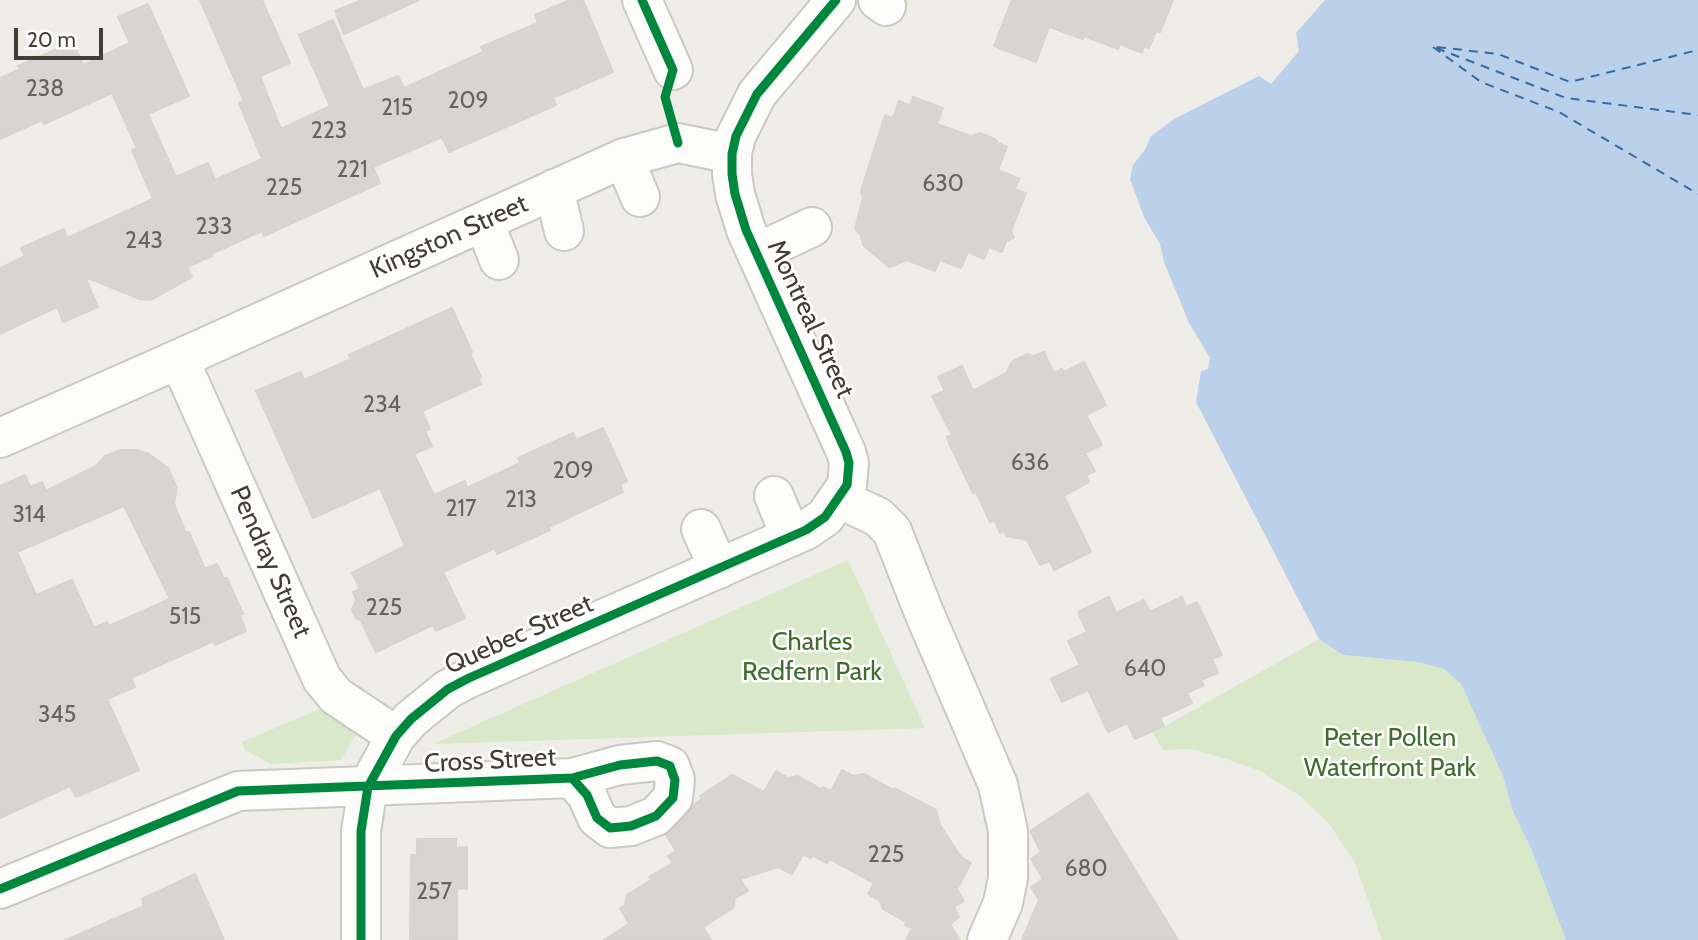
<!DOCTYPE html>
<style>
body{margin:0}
#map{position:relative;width:1698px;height:940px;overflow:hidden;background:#eeede7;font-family:Cabin,sans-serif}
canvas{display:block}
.scale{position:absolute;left:14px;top:28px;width:89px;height:32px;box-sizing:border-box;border:4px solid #423e34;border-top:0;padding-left:9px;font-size:21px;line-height:24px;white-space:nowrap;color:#423e34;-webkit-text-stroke:5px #fff;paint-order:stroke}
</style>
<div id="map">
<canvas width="1698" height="940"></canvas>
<div class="scale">20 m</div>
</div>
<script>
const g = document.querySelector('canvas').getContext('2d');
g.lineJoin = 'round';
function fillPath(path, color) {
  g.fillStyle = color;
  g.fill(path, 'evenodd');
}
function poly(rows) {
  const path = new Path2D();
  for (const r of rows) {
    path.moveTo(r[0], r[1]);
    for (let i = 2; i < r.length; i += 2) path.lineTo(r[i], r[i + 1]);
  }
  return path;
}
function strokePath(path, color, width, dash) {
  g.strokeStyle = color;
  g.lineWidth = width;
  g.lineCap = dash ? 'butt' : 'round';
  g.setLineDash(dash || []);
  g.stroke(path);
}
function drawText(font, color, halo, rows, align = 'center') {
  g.font = font + ' Cabin,sans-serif';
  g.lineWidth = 5;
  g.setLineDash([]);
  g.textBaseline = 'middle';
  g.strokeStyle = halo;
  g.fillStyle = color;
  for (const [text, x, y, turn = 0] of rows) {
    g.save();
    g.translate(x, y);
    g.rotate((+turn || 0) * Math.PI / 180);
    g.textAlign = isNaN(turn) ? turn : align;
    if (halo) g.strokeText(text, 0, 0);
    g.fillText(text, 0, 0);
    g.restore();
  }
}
fillPath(poly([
 [848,560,925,728,433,744],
 [1319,639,1343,655,1418,662,1444,669,1461,684,1503,776,1512,809,1532,851,1566,940,1382,940,1355,863,1330,825,1299,795,1258,770,1223,758,1191,749,1163,750,1153,733],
 [320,709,358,731,341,760,271,764,245,750,242,742]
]), '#d8e8c8');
fillPath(poly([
 [1325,0,1698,0,1698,940,1566,940,1532,851,1512,809,1503,776,1461,684,1444,669,1418,662,1343,655,1319,639,1196,402,1201,371,1208,369,1210,358,1189,323,1164,262,1160,244,1144,217,1130,179,1133,165,1145,150,1151,136,1174,119,1259,76,1271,84,1299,51,1296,33]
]), '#bad1e9');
strokePath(poly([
 [1433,47,1481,82,1559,112,1698,194],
 [1437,47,1498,54,1570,82,1698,50],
 [1436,48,1566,98,1698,115]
]), '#356aa6', 2, [9, 7]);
const building = poly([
 [200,0,262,0,290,63,260,76,281,129,330,106,299,35,333,20,363,90,398,76,404,88,483,52,481,47,538,23,535,15,570,0,583,0,613,72,553,98,556,105,449,152,442,137,373,167,380,183,264,236,262,231,211,254,212,256,187,267,192,277,151,300,140,299,85,277,98,307,63,322,57,307,0,334,0,268,25,256,21,248,64,229,67,238,153,199,132,150,137,148,112,93,44,124,42,120,0,139,0,78,20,69,18,66,73,42,83,65,130,43,118,17,148,4,189,96,148,114,176,177,208,163,215,180,262,159,239,103,244,101,200,0],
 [362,0,419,0,344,34,335,11,362,0],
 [1012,0,1173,0,1160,32,1156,31,1149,48,1144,46,1142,53,1120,44,1118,49,1084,36,1083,39,1049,27,1036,62,994,46,1012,0],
 [913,97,943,108,937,124,971,136,980,133,995,139,998,143,1007,147,998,170,1020,179,1014,189,1026,193,1011,231,1014,238,1006,241,1002,252,989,247,984,259,968,252,961,268,940,260,935,271,907,260,889,267,863,245,861,235,855,229,863,197,861,191,885,115,893,118,899,101,910,106,913,97],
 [452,308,472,352,470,353,481,377,478,378,481,384,422,411,430,429,425,431,432,446,414,454,434,495,465,481,467,488,520,463,518,458,573,433,576,440,603,428,627,481,620,484,623,492,549,527,550,530,497,554,495,548,443,572,465,618,436,631,433,625,376,652,361,621,356,618,352,610,356,600,353,592,360,589,352,573,405,546,380,488,313,518,256,391,301,372,304,380,351,359,349,355,452,308],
 [1044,352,1054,373,1062,369,1064,372,1084,362,1106,405,1086,415,1102,445,1085,453,1095,471,1086,475,1089,482,1064,496,1091,552,1054,570,1050,561,1040,565,1027,540,1007,536,1004,531,1000,533,994,520,990,522,976,492,973,493,949,443,947,437,952,435,932,396,945,391,938,377,962,366,973,391,1006,373,1012,362,1027,354,1033,356,1044,352],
 [121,450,137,450,149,454,168,468,177,488,174,504,186,533,189,532,205,569,217,564,224,579,227,578,243,614,240,615,246,631,215,645,214,641,131,678,135,687,107,699,139,770,76,797,70,786,0,818,0,486,25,475,30,487,42,482,46,491,96,466,105,456,121,450],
 [124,506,170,599,109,626,107,622,94,628,72,580,36,595,17,552,124,506],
 [1109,597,1116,613,1144,600,1150,612,1182,597,1186,607,1197,602,1222,655,1212,659,1218,673,1201,680,1204,685,1187,693,1192,703,1160,718,1164,726,1135,739,1127,723,1108,732,1088,690,1062,702,1051,679,1080,665,1068,641,1087,632,1078,612,1109,597],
 [842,770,853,776,864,774,893,790,894,788,936,810,940,825,961,857,971,863,957,889,964,901,954,907,959,917,950,924,960,940,906,940,912,928,905,925,907,922,883,909,880,901,868,894,874,883,830,859,827,863,812,855,811,858,803,854,792,874,778,867,740,879,748,891,735,898,733,908,703,927,711,940,604,940,629,924,620,908,625,905,627,895,651,880,649,877,673,863,668,856,676,851,666,835,689,813,693,805,702,799,700,796,732,775,764,792,776,771,788,778,798,776,821,789,823,787,831,791,842,770],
 [1088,793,1178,940,1022,940,1039,900,1031,887,1043,879,1031,859,1041,852,1030,831,1088,793],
 [417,839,456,839,456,848,467,847,467,889,457,888,457,940,410,940,411,855,417,855,417,839],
 [195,874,224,940,66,940,144,906,142,899,195,874]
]);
fillPath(building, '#d7d5cf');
strokePath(building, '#d6d4cd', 2);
const minor = poly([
 [642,0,673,70],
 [878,0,886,6],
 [624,158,640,197],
 [554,189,564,231],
 [484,222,499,260],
 [757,253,812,227],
 [179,359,322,679,336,696,396,736],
 [0,438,179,359,624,158,678,143,732,154],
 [774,496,791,537],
 [840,499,878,517,892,531,923,610,998,785,1008,831,1008,878,1003,903,987,940],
 [701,529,719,569],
 [0,889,238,791,572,778,620,765,657,761,670,766,675,780,673,798,656,816,631,826,610,828,597,818,587,795,572,778],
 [361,940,361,831,368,787,396,736,411,719,448,689,469,678,806,530,825,517,847,485,849,463,846,452,746,230,735,194,732,174,732,154,736,136,757,94,836,0]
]);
strokePath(minor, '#cac9c3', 42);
strokePath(minor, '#fcfcfb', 38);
strokePath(poly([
 [642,0,673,70,665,97,678,143],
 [0,889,238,791,572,778,620,765,657,761,670,766,675,780,673,798,656,816,631,826,610,828,597,818,587,795,572,778],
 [361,940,361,831,368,787,396,736,411,719,448,689,469,678,806,530,825,517,847,485,849,463,846,452,746,230,735,194,732,174,732,154,736,136,757,94,836,0]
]), '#00873e', 9);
drawText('23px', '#68645c', null, [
 ["238",45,89],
 ["209",468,101],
 ["215",397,108],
 ["223",329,131],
 ["221",352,170],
 ["630",943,184],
 ["225",284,188],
 ["233",214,227],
 ["243",144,241],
 ["234",382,405],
 ["636",1030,463],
 ["209",573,471],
 ["213",521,500],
 ["217",461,509],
 ["314",29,515],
 ["225",384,608],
 ["515",185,617],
 ["640",1145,669],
 ["345",57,715],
 ["225",886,855],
 ["680",1086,869],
 ["257",434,892]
]);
drawText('26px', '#423e34', '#fff', [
 ["Kingston Street",449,237,-24],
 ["Montreal Street",810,319,65],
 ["Pendray Street",270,562,66],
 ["Quebec Street",519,635,-24],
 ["Cross Street",490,761,-3]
]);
drawText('26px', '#3e6f2c', '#fff', [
 ["Charles",812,642],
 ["Redfern Park",812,672],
 ["Peter Pollen",1390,738],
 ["Waterfront Park",1390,768]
]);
</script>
